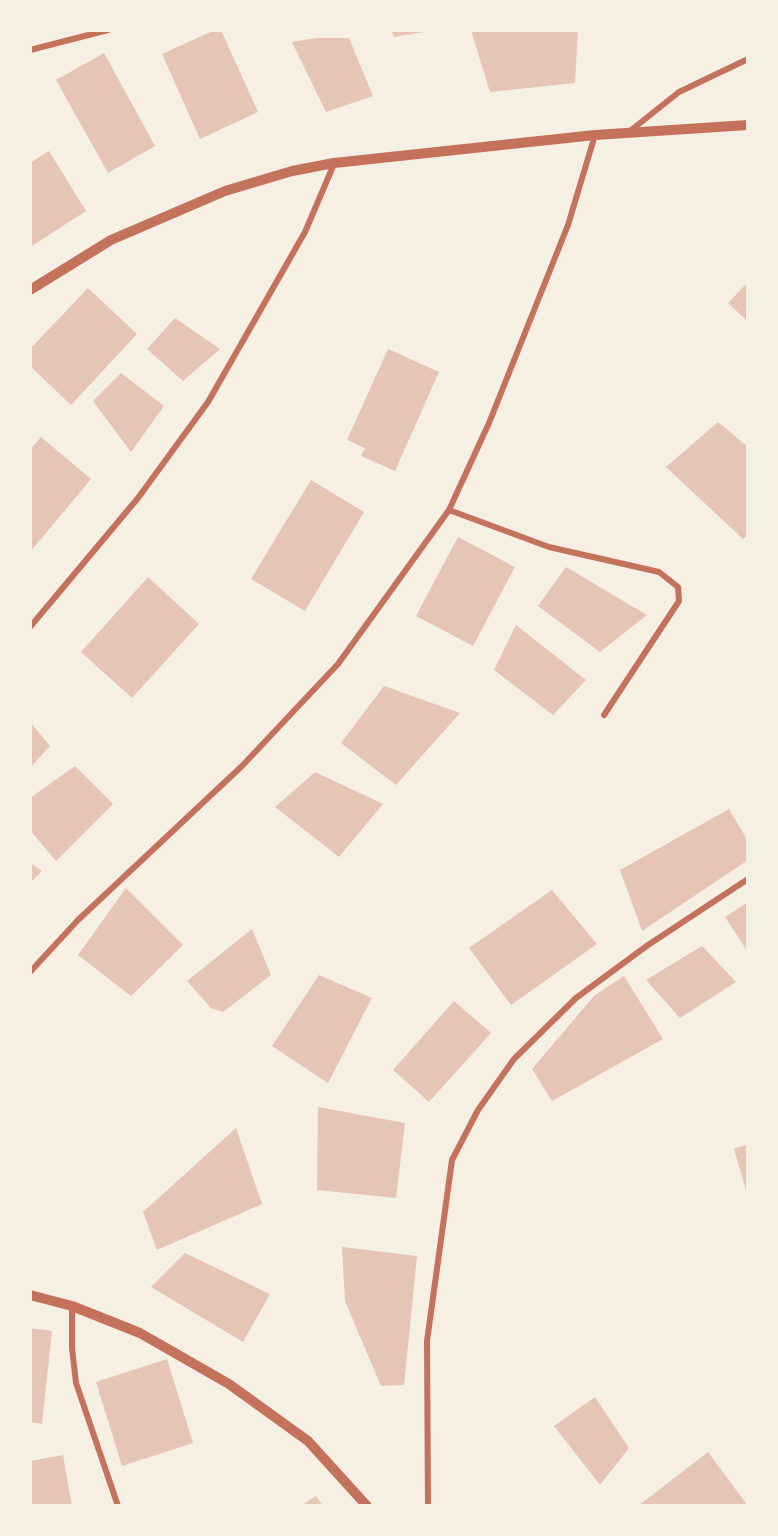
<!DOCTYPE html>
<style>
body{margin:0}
#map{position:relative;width:778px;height:1536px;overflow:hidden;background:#f6efe4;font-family:Signika,sans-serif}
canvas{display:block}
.frame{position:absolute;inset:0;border:32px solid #f6efe4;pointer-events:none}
</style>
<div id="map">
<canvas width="778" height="1536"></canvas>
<div class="frame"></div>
</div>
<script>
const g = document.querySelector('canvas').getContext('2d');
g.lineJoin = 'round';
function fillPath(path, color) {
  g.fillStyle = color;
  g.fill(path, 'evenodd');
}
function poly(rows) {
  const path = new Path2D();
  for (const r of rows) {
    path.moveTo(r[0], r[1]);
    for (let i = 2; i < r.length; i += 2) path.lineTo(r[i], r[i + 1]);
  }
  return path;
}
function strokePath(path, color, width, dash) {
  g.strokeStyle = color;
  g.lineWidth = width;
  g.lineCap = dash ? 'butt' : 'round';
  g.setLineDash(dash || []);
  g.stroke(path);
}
fillPath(poly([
 [215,30,221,30,258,112,200,139,162,54],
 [391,30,430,30,430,31,394,37],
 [471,30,578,30,575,83,490,92],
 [316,38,349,38,373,96,326,112,292,42],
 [104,53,155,146,108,173,56,80],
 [49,151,86,211,30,247,30,163],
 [748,282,748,322,728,303],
 [88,288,137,334,71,405,30,366,30,349],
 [175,318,220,349,183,381,147,349],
 [388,349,439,372,395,471,361,456,365,448,347,440],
 [121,373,164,406,131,452,93,401],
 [718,422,748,447,748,536,743,539,666,467],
 [41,437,91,479,30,552,30,450],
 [311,480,364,512,305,611,251,579],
 [458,537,515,567,473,646,416,616],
 [566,567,647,615,600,652,538,606],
 [148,577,199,624,132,698,81,652],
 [516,625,586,680,553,715,494,670],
 [384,686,460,713,396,785,341,743],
 [30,722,50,746,30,768],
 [75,766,113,804,56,861,30,830,30,798],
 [315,772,383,804,339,857,275,807],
 [729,809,748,841,748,860,642,931,620,870],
 [30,863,42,871,30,883],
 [126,888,183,945,131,996,78,955],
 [552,890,597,944,511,1005,469,948],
 [748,902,748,952,725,917],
 [252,929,271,975,223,1012,211,1008,187,981],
 [702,946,736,982,680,1018,646,980],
 [319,975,372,998,328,1083,272,1046],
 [624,976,663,1039,552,1101,532,1069,594,996],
 [454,1001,491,1033,429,1102,393,1070],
 [318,1107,405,1123,396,1198,317,1190],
 [236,1128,262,1204,157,1250,143,1212],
 [748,1144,748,1194,747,1194,734,1149],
 [342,1247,417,1256,404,1385,381,1386,345,1301],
 [185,1253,270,1294,243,1342,151,1287],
 [30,1328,52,1331,42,1424,30,1422],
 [167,1359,193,1443,122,1466,96,1382],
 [595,1397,629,1448,600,1485,554,1426],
 [708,1452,748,1506,638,1506],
 [63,1455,72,1506,30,1506,30,1461],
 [316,1496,323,1506,301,1506]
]), '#e6c5b7');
strokePath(poly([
 [30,50,108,30],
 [630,131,679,92,748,59],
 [449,510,549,547,659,572,678,587,679,601,604,715],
 [30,627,138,498,208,402,305,232,334,164],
 [30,972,78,920,242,766,338,664,449,510,489,423,568,225,595,135],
 [72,1306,72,1348,76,1383,118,1506],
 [428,1506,427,1341,452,1160,478,1110,514,1059,576,998,648,945,748,879]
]), '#c5725c', 6);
strokePath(poly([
 [30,290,111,240,225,191,292,171,334,163,595,135,748,125],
 [30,1295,72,1306,140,1333,229,1384,308,1441,367,1506]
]), '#c5725c', 10);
</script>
